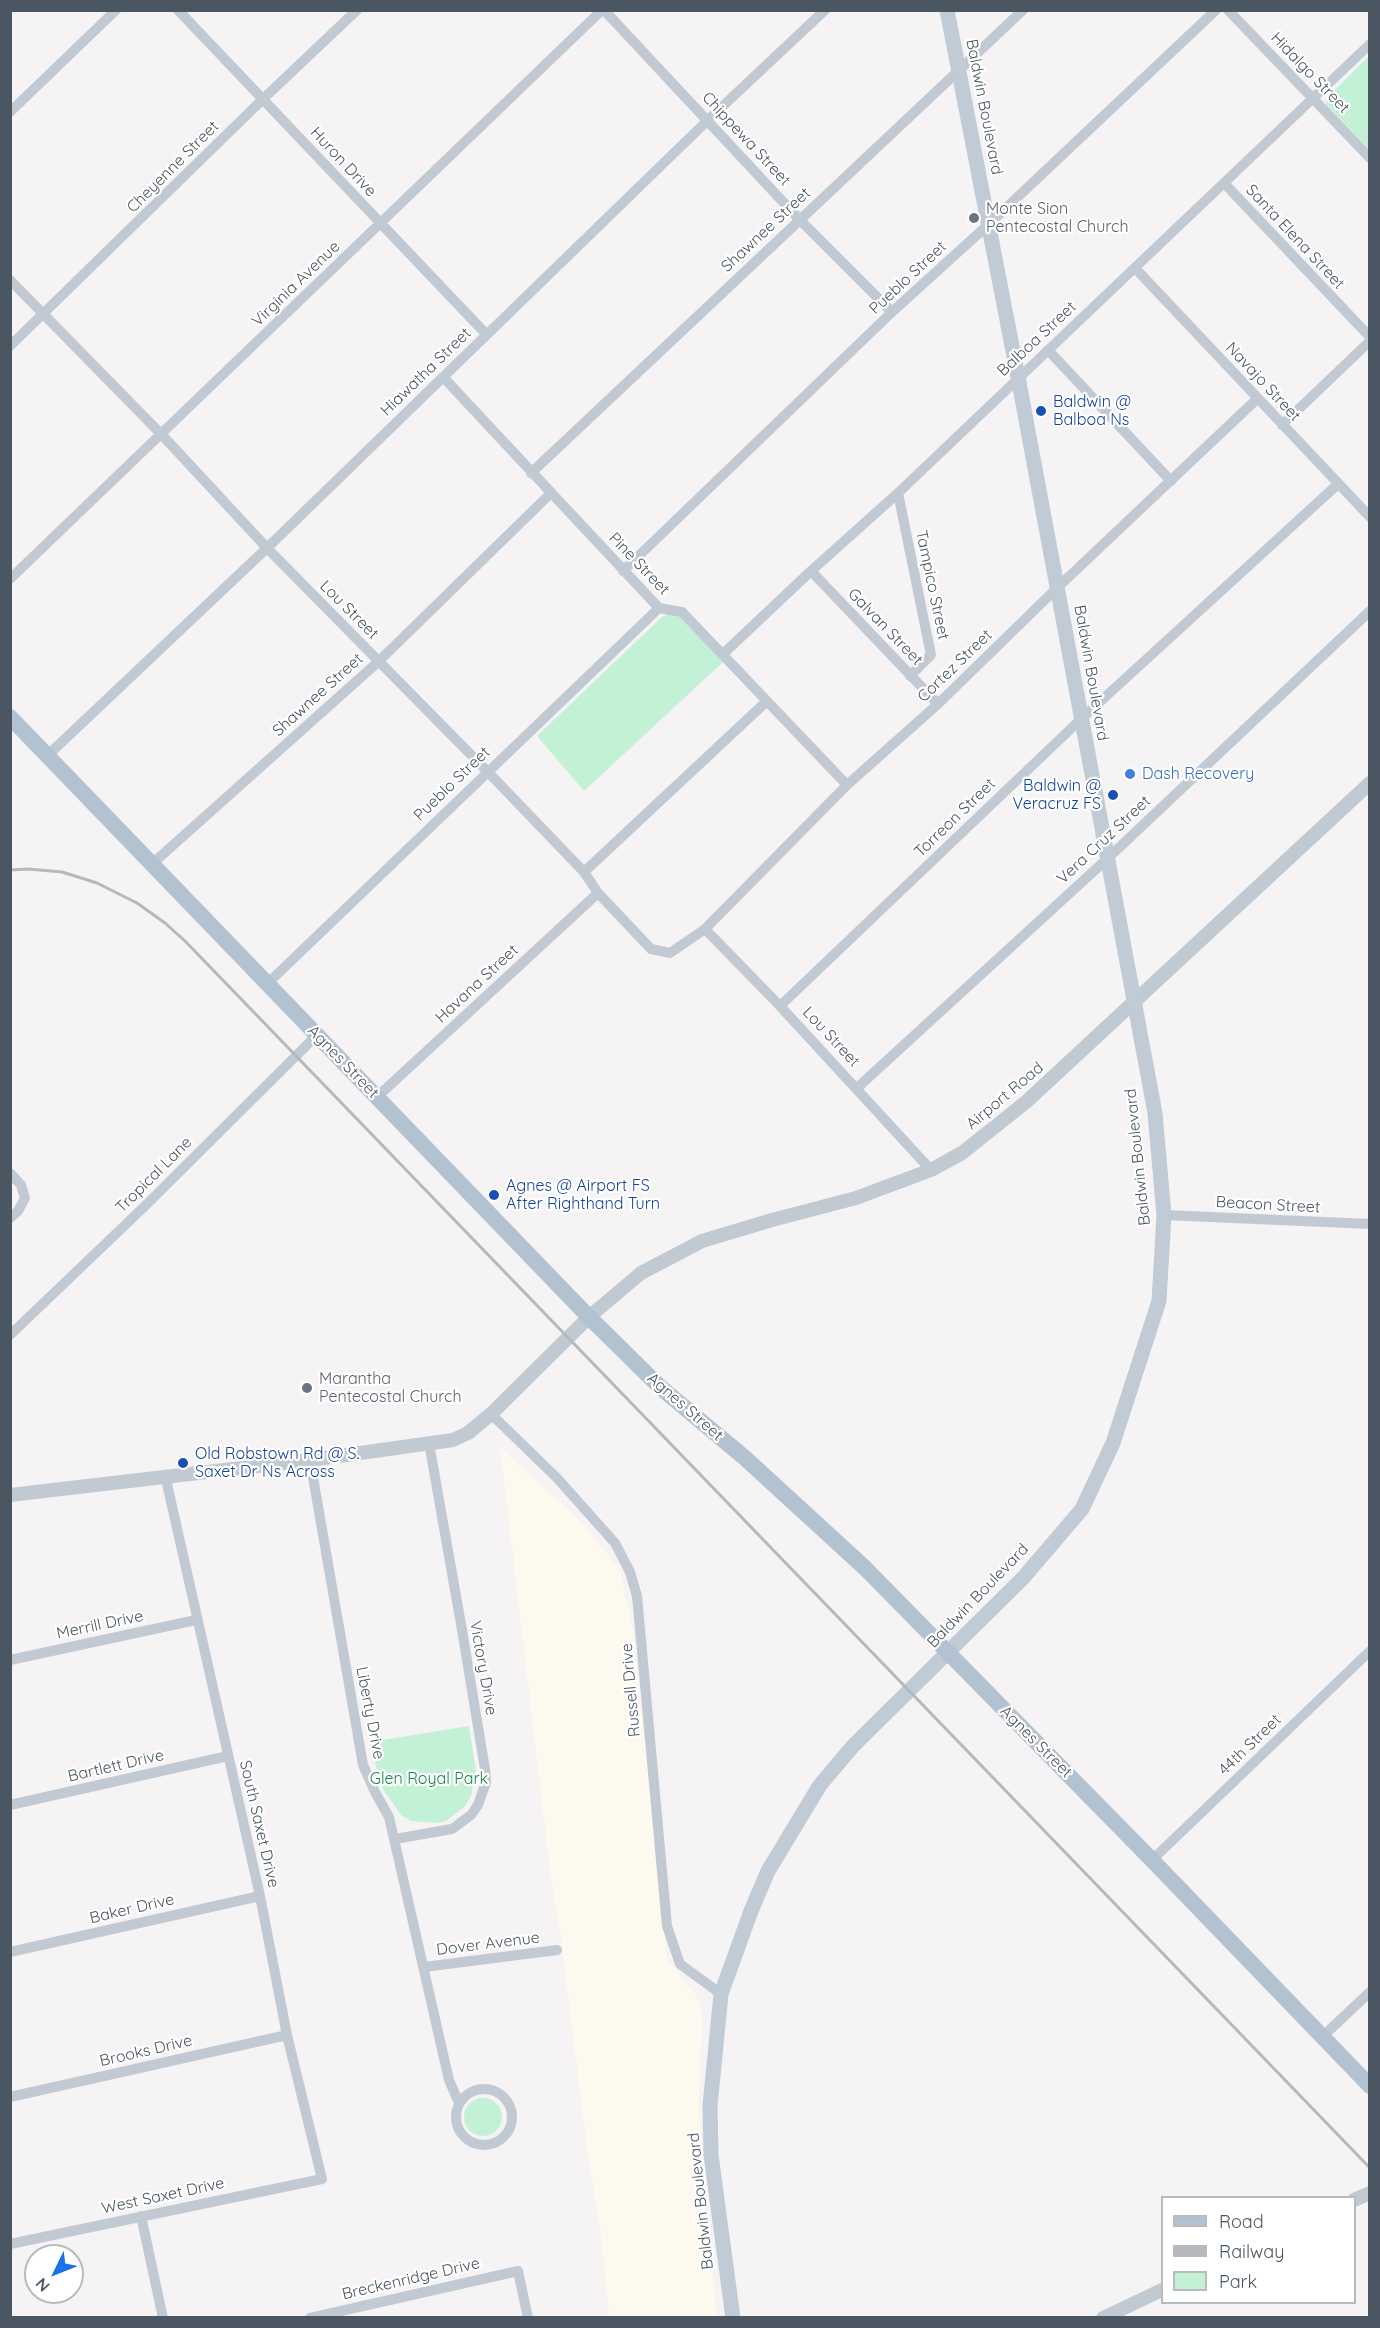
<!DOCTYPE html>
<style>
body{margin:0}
#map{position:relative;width:1380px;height:2328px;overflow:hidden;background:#f5f3f3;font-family:Quicksand,sans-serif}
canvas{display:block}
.frame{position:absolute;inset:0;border:12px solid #4a5661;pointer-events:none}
.legend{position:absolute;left:1161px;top:2196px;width:195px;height:108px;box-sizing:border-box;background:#fff;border:2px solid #b7bbc0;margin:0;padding:8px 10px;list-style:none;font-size:18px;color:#4a5661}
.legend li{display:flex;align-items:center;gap:12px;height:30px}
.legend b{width:30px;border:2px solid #b7bbc0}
.north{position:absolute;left:24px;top:2244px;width:60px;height:60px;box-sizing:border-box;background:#fff;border:2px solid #b7bbc0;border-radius:50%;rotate:227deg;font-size:16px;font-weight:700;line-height:24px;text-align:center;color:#4a5661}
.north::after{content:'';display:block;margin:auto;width:21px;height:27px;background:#1a73e8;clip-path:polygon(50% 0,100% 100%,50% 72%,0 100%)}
</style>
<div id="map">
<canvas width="1380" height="2328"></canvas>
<div class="frame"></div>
<ul class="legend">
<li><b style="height:8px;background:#b3c2d1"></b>Road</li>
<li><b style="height:8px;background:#b5b8bd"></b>Railway</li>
<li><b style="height:16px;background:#c3f1d5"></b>Park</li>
</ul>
<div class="north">N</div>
</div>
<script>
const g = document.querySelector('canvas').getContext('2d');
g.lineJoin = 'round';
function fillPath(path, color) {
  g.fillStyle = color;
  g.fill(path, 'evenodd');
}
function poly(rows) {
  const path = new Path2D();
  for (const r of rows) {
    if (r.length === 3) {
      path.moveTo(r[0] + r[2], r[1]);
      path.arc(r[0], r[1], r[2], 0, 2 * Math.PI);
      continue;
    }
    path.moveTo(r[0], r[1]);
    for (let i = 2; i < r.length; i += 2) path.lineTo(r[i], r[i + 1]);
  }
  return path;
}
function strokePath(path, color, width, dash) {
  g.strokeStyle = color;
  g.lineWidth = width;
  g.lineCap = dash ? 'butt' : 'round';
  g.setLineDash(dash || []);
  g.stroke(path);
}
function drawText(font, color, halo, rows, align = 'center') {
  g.font = font + ' Quicksand,sans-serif';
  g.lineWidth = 4.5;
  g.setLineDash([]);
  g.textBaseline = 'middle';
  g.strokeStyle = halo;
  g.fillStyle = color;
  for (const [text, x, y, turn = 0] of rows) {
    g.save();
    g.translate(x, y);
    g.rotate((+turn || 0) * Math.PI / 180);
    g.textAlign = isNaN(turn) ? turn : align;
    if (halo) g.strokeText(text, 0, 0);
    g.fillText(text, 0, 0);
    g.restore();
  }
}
fillPath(poly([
 [500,1447,581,1522,620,1570,633,1629,667,1959,698,1998,702,2017,699,2101,707,2229,717,2317,609,2317,599,2219,588,2156,561,1939,549,1863]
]), '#fdf9ef');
fillPath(poly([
 [1369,56,1369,149,1326,104,1326,99],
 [670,613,683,618,723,662,584,791,537,736,662,617],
 [469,1726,476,1771,471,1796,465,1806,446,1821,436,1823,411,1821,401,1815,381,1786,370,1742],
 [483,2117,19]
]), '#c3f1d5');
strokePath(poly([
 [178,10,486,334],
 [604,10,799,219,892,312],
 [1228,10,1370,158],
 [10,112,116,10],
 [1224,183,1370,337],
 [1135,268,1370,517],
 [10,280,162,435,267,548,487,771,584,872,598,893,651,949,670,953,705,929,847,785,938,704,1057,588,1258,398],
 [10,346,263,99,357,10],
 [1048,350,1171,481],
 [443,377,659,608,682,612,847,785],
 [1282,425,1370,341],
 [531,473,1023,10],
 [898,493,931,655,910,676],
 [623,571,892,312,989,224,1216,10],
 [811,571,938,704],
 [10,579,602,10],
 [723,654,811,571,898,493,1370,44],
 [47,756,267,548,708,120,825,10],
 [152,864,378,662,551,493],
 [584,872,767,701],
 [705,929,780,1006,931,1170],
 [267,984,659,608],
 [780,1006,1080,720,1338,484],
 [857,1088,1107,859,1370,611],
 [377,1097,598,893],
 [10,1173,21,1185,25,1198,18,1211,10,1218],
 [1164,1215,1370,1224],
 [10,1335,145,1206,316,1036],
 [491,1414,557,1478,615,1543,630,1572,637,1596,667,1926,680,1964,721,1994],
 [310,1460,363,1765,375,1792,389,1817,449,2080,459,2103],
 [10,1660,196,1620],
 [10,1805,228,1756],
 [395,1839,452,1829,471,1815,478,1805,486,1782,485,1769,461,1624,429,1443],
 [1152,1860,1370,1651],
 [10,1952,260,1896],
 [424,1967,557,1950],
 [1321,2038,1370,1992],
 [484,2117,28],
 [10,2097,287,2035],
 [141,2216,163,2318],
 [10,2244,322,2179,287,2035,260,1896,165,1475],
 [310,2318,518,2271,528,2318]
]), '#c1cad2', 10);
strokePath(poly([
 [10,1495,310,1460,453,1440,468,1433,491,1414,589,1317,641,1273,702,1241,772,1220,856,1198,931,1170,962,1153,1026,1102,1370,783],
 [1354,2200,1370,2193],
 [1103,2318,1162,2290]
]), '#c1cad2', 14);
strokePath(poly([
 [733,2318,711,2155,710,2106,721,1994,751,1911,768,1871,820,1785,853,1746,1023,1578,1082,1509,1113,1443,1159,1301,1164,1215,1155,1113,1018,377,947,10]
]), '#c1cbd6', 15);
strokePath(poly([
 [10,717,589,1317,660,1387,745,1458,865,1568,1152,1860,1370,2086]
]), '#b3c2d1', 16);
strokePath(poly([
 [10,870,28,869,62,872,97,883,137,903,165,923,186,942,1370,2168]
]), '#b5b8bd', 3);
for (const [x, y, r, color] of [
 [974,218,6,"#6b7280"],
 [1041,411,6,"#1a4fb4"],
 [1130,774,6,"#3f7fe0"],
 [1113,795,6,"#1a4fb4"],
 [494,1195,6,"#1a4fb4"],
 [307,1388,6,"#6b7280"],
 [183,1463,6,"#1a4fb4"]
]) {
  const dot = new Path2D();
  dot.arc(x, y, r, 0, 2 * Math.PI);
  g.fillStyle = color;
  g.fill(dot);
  strokePath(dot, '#fff', 2);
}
drawText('16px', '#4a5661', '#fff', [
 ["Hidalgo Street",1310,73,46],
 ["Baldwin Boulevard",984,107,79],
 ["Chippewa Street",746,139,47],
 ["Huron Drive",343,162,47],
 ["Cheyenne Street",173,167,-45],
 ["Shawnee Street",766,230,-43],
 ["Santa Elena Street",1295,237,47],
 ["Pueblo Street",908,278,-43],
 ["Virginia Avenue",296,284,-44],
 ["Balboa Street",1037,339,-43],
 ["Hiawatha Street",426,372,-44],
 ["Navajo Street",1263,382,47],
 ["Pine Street",639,564,46],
 ["Tampico Street",932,585,78],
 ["Lou Street",349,610,45],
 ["Galvan Street",885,627,46],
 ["Cortez Street",955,666,-44],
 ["Baldwin Boulevard",1091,673,80],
 ["Shawnee Street",318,695,-42],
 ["Pueblo Street",452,784,-44],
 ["Torreon Street",955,818,-44],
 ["Vera Cruz Street",1104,840,-43],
 ["Havana Street",477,984,-43],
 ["Lou Street",831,1037,47],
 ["Agnes Street",343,1062,46],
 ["Airport Road",1005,1096,-40],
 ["Baldwin Boulevard",1138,1157,-96],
 ["Tropical Lane",154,1175,-45],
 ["Beacon Street",1268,1205,3],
 ["Agnes Street",685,1407,41],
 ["Baldwin Boulevard",978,1596,-46],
 ["Merrill Drive",100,1625,-12],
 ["Victory Drive",483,1668,80],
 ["Russell Drive",631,1690,-95],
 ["Liberty Drive",370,1713,79],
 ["Agnes Street",1036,1742,45],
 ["44th Street",1250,1745,-44],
 ["Bartlett Drive",116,1766,-13],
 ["South Saxet Drive",259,1824,77],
 ["Baker Drive",132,1909,-13],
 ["Dover Avenue",488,1944,-7],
 ["Brooks Drive",146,2051,-13],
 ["West Saxet Drive",163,2196,-12],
 ["Baldwin Boulevard",701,2201,-96],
 ["Breckenridge Drive",411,2279,-13]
]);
drawText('16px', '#5b616d', '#fff', [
 ["Monte Sion",986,209],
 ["Pentecostal Church",986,227],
 ["Marantha",319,1379],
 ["Pentecostal Church",319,1397]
], 'left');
drawText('16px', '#164399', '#fff', [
 ["Baldwin @",1053,402],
 ["Balboa Ns",1053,420],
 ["Baldwin @",1101,786,"right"],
 ["Veracruz FS",1101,804,"right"],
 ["Agnes @ Airport FS",506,1186],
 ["After Righthand Turn",506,1204],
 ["Old Robstown Rd @ S.",195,1454],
 ["Saxet Dr Ns Across",195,1472]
], 'left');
drawText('16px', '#366cbe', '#fff', [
 ["Dash Recovery",1142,774]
], 'left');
drawText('16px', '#17864f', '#fff', [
 ["Glen Royal Park",429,1779]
]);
</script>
